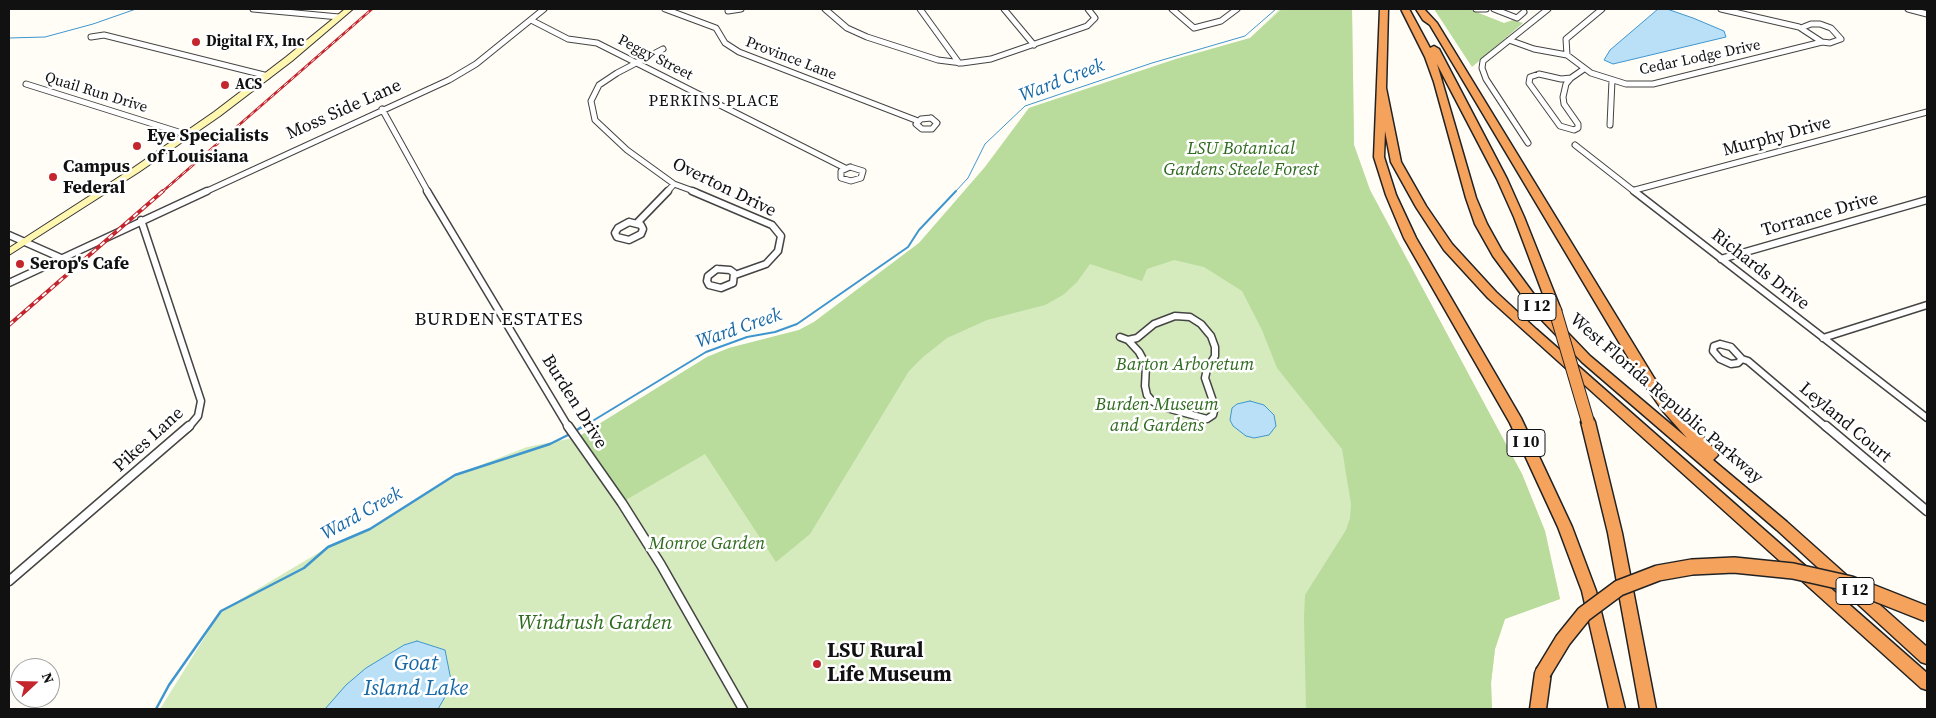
<!DOCTYPE html>
<style>
body{margin:0}
#map{position:relative;width:1936px;height:718px;overflow:hidden;background:#fffdf5;font-family:"Source Serif 4",serif}
canvas{display:block}
.frame{position:absolute;inset:0;border:10px solid #111;pointer-events:none}
.north{position:absolute;left:10px;top:658px;width:50px;height:50px;box-sizing:border-box;background:#fff;border:1px solid #a0a0a0;border-radius:50%;rotate:69deg;font-size:14px;font-weight:700;line-height:20px;text-align:center;color:#111}
.north::after{content:'';display:block;margin:auto;width:18px;height:22px;background:#c4262e;clip-path:polygon(50% 0,100% 100%,50% 72%,0 100%)}
</style>
<div id="map">
<canvas width="1936" height="718"></canvas>
<div class="frame"></div>
<div class="north">N</div>
</div>
<script>
const g = document.querySelector('canvas').getContext('2d');
g.lineJoin = 'round';
function fillPath(path, color) {
  g.fillStyle = color;
  g.fill(path, 'evenodd');
}
function poly(rows) {
  const path = new Path2D();
  for (const r of rows) {
    path.moveTo(r[0], r[1]);
    for (let i = 2; i < r.length; i += 2) path.lineTo(r[i], r[i + 1]);
  }
  return path;
}
function strokePath(path, color, width, dash) {
  g.strokeStyle = color;
  g.lineWidth = width;
  g.lineCap = dash ? 'butt' : 'round';
  g.setLineDash(dash || []);
  g.stroke(path);
}
function drawText(font, color, halo, rows, align = 'center') {
  g.font = font + ' "Source Serif 4",serif';
  g.lineWidth = 5;
  g.setLineDash([]);
  g.textBaseline = 'middle';
  g.strokeStyle = halo;
  g.fillStyle = color;
  for (const [text, x, y, turn = 0] of rows) {
    g.save();
    g.translate(x, y);
    g.rotate((+turn || 0) * Math.PI / 180);
    g.textAlign = isNaN(turn) ? turn : align;
    if (halo) g.strokeText(text, 0, 0);
    g.fillText(text, 0, 0);
    g.restore();
  }
}
fillPath(poly([
 [1280,9,1352,9,1354,145,1370,190,1522,474,1545,531,1560,599,1505,619,1495,649,1491,683,1492,709,160,709,221,611,328,547,371,529,455,475,527,447,578,437,707,357,729,348,799,330,814,322,919,243,985,167,1029,108,1176,59,1250,38]
]), '#d5ebbd');
fillPath(poly([
 [1282,9,1352,9,1354,145,1370,190,1522,474,1545,531,1560,599,1505,619,1495,649,1491,683,1492,709,1306,709,1304,618,1305,595,1346,530,1350,518,1351,504,1342,449,1277,368,1262,330,1242,291,1204,267,1174,260,1147,269,1142,281,1090,264,1077,282,1063,295,1045,305,987,320,947,338,923,357,909,371,810,534,776,562,705,454,624,501,578,437,707,357,729,348,799,330,814,322,919,243,985,167,1029,108,1176,59,1250,38],
 [1434,9,1469,9,1504,23,1513,20,1523,23,1472,67]
]), '#b9dc9c');
const water = poly([
 [1658,9,1667,9,1693,18,1724,31,1726,37,1613,64,1604,60,1610,50,1658,9],
 [1250,401,1264,405,1274,415,1276,426,1269,435,1254,438,1246,436,1233,426,1230,420,1232,408,1237,404,1250,401],
 [417,641,445,650,452,685,438,709,325,709,346,685,366,668,404,645,417,641]
]);
fillPath(water, '#b9e0f7');
strokePath(water, '#3f96cf', 1);
strokePath(poly([
 [9,38,45,37,93,24,136,9],
 [955,192,968,178,985,144,1025,106,1152,63,1245,36,1276,9]
]), '#3f96cf', 1);
strokePath(poly([
 [581,428,706,352,747,337,775,332,797,324,908,247,919,230,956,191]
]), '#3f96cf', 2);
strokePath(poly([
 [574,432,583,426],
 [156,709,169,685,221,611,304,568,328,547,370,529,455,475,550,444,570,434]
]), '#3f96cf', 2.5);
const streetFar2 = poly([
 [253,9,339,17],
 [665,9,716,28,725,43,739,52,918,121],
 [825,9,847,28,867,37,938,60,962,63,991,59,1087,26,1095,18,1088,9],
 [920,9,959,63],
 [1004,9,1034,45],
 [1172,9,1194,28,1221,21,1237,9],
 [1476,9,1486,9],
 [1494,9,1517,18,1524,12],
 [1602,9,1566,39,1567,55,1591,73,1626,84,1653,84,1822,42],
 [1721,9,1799,27,1822,42,1830,43,1841,39,1831,28,1820,24,1811,24,1801,28],
 [1908,9,1927,14],
 [728,11,741,9],
 [531,20,568,39,597,43,845,168],
 [91,37,104,35,268,76],
 [1509,40,1534,49,1567,55],
 [663,49,617,73,599,85,591,101,595,120,627,150,674,184,696,192],
 [1539,74,1561,79,1571,78,1566,84,1563,97,1564,104,1578,124,1578,128,1574,130,1560,126,1529,83,1530,77,1539,74],
 [1571,78,1584,69],
 [26,84,188,135],
 [382,109,428,192],
 [931,118,937,123,932,129,922,129,916,124,921,119,931,118],
 [1610,125,1612,80],
 [1528,143,1486,79,1482,68,1483,61,1548,9],
 [1575,145,1635,192],
 [850,167,863,171,861,178,851,181,841,178,841,171,850,167],
 [1635,190,1927,112],
 [205,192,449,80,476,64,544,9],
 [667,192,674,184]
]);
const streetFar1 = poly([
 [427,191,569,428],
 [692,191,772,225,781,236,778,251,766,264,735,275],
 [1634,191,1927,418],
 [141,220,201,401,198,416,188,428],
 [629,222,641,225,643,229,641,234,629,240,617,237,615,233,618,228,629,222],
 [637,223,668,191],
 [9,235,61,258],
 [1721,259,1927,200],
 [717,269,730,270,734,273,733,283,721,288,709,285,707,281,708,276,717,269],
 [9,283,207,191],
 [1175,316,1190,317,1201,324,1211,336,1215,347,1215,356,1207,369,1205,378,1215,407,1213,415,1207,419,1163,407,1152,401,1147,395,1145,386,1146,365,1139,352,1128,340,1137,338,1154,324,1175,316],
 [1120,337,1128,340],
 [1823,338,1927,305],
 [1720,344,1731,347,1742,359,1738,363,1731,364,1720,359,1713,351,1714,346,1720,344],
 [1742,359,1748,361,1827,428]
]);
const street = poly([
 [568,426,622,503,661,565,743,709],
 [1826,426,1927,511],
 [9,581,189,426]
]);
const secondary = poly([
 [345,9,353,9,292,61,220,116,139,172,9,255,9,248,133,168,214,112,286,57,345,9]
]);
const highway = poly([
 [1380,9,1388,9,1386,88,1401,162,1426,206,1452,244,1496,292,1536,329,1927,673,1927,690,1921,688,1488,298,1444,250,1416,207,1391,162,1385,131,1384,157,1396,195,1416,238,1521,418,1572,527,1596,591,1625,709,1609,709,1582,591,1558,527,1510,423,1404,238,1386,195,1374,157,1380,9],
 [1401,9,1409,9,1430,48,1434,46,1439,49,1507,179,1524,217,1561,310,1559,313,1555,314,1549,310,1514,217,1497,179,1437,64,1476,198,1487,224,1502,251,1544,308,1590,356,1687,438,1663,411,1644,384,1430,25,1423,20,1416,9,1424,9,1437,23,1654,378,1673,403,1716,451,1718,455,1713,460,1787,522,1927,647,1927,664,1921,662,1777,530,1582,362,1536,314,1493,256,1475,224,1466,198,1434,82,1425,57,1401,9],
 [1588,417,1593,418,1595,422,1622,533,1656,709,1640,709,1608,533,1581,422,1583,418,1588,417],
 [1543,666,1549,668,1551,673,1546,709,1530,709,1535,673,1537,668,1543,666]
]);
strokePath(streetFar2, '#444', 7);
strokePath(streetFar1, '#444', 9);
strokePath(street, '#444', 11);
strokePath(secondary, '#333', 2);
strokePath(highway, '#222', 3);
strokePath(streetFar2, '#fff', 5);
strokePath(streetFar1, '#fff', 6);
strokePath(street, '#fff', 8);
fillPath(secondary, '#fff6b0');
fillPath(highway, '#f5a25d');
const railFar1 = poly([
 [162,192,372,9]
]);
const rail = poly([
 [9,325,163,191]
]);
strokePath(railFar1, '#c4262e', 2.5);
strokePath(rail, '#c4262e', 4);
strokePath(railFar1, '#fff', 1, [4.5]);
strokePath(rail, '#fff', 2, [5.5]);
const highwayBridgeFar1 = poly([
 [1555,310,1588,422]
]);
const highwayBridge = poly([
 [1543,673,1563,640,1584,614,1619,588,1658,573,1692,567,1734,565,1793,571,1851,584,1927,614]
]);
strokePath(highwayBridgeFar1, '#222', 14, []);
strokePath(highwayBridge, '#222', 18, []);
strokePath(highwayBridgeFar1, '#f5a25d', 12);
strokePath(highwayBridge, '#f5a25d', 15);
for (const [x, y, r, color] of [
 [196,42,5,"#c4262e"],
 [225,85,5,"#c4262e"],
 [137,146,5,"#c4262e"],
 [53,177,5,"#c4262e"],
 [20,264,5,"#c4262e"],
 [817,664,5,"#c4262e"]
]) {
  const dot = new Path2D();
  dot.arc(x, y, r, 0, 2 * Math.PI);
  g.fillStyle = color;
  g.fill(dot);
  strokePath(dot, '#fff', 2);
}
drawText('bold 15px', '#111', '#fff', [
 ["Digital FX, Inc",206,42],
 ["ACS",235,85]
], 'left');
drawText('15px', '#111', '#fff', [
 ["Peggy Street",655,58,27],
 ["Cedar Lodge Drive",1700,58,-12],
 ["Province Lane",791,59,21],
 ["Quail Run Drive",96,93,17]
]);
g.letterSpacing = '1px';
drawText('16px', '#111', '#fff', [
 ["PERKINS PLACE",714,102]
]);
g.letterSpacing = '0px';
for (const [x, y, w] of [
 [1537,307,38],
 [1526,443,38],
 [1855,591,38]
]) {
  const box = new Path2D();
  box.roundRect(x - w / 2, y - 13.5, w, 27, 4);
  g.fillStyle = '#fff';
  g.fill(box);
  strokePath(box, '#111', 1);
}
drawText('bold 16px', '#111', null, [
 ["I 12",1537,307],
 ["I 10",1526,443],
 ["I 12",1855,591]
]);
drawText('18px', '#111', '#fff', [
 ["Moss Side Lane",344,110,-24],
 ["Murphy Drive",1777,137,-15],
 ["Overton Drive",724,188,26],
 ["Torrance Drive",1820,215,-16],
 ["Richards Drive",1760,270,38],
 ["West Florida Republic Parkway",1666,399,41],
 ["Burden Drive",574,402,58],
 ["Leyland Court",1845,423,40],
 ["Pikes Lane",149,440,-42]
]);
drawText('bold 18px', '#111', '#fff', [
 ["Eye Specialists",147,136],
 ["of Louisiana",147,157],
 ["Campus",63,167],
 ["Federal",63,188],
 ["Serop's Cafe",30,264]
], 'left');
drawText('italic 18px', '#2f6b1f', '#fff', [
 ["LSU Botanical",1241,149],
 ["Gardens Steele Forest",1241,170],
 ["Barton Arboretum",1185,365],
 ["Burden Museum",1157,405],
 ["and Gardens",1157,426],
 ["Monroe Garden",707,544]
]);
drawText('italic 19px', '#1768a6', '#fff', [
 ["Ward Creek",1062,81,-21],
 ["Ward Creek",739,329,-19],
 ["Ward Creek",362,514,-29]
]);
g.letterSpacing = '1px';
drawText('19px', '#111', '#fff', [
 ["BURDEN ESTATES",499,320]
]);
g.letterSpacing = '0px';
drawText('italic 21px', '#2f6b1f', '#fff', [
 ["Windrush Garden",595,624]
]);
drawText('bold 21px', '#111', '#fff', [
 ["LSU Rural",827,652],
 ["Life Museum",827,676]
], 'left');
drawText('italic 22px', '#1768a6', '#fff', [
 ["Goat",416,664],
 ["Island Lake",416,689]
]);
</script>
